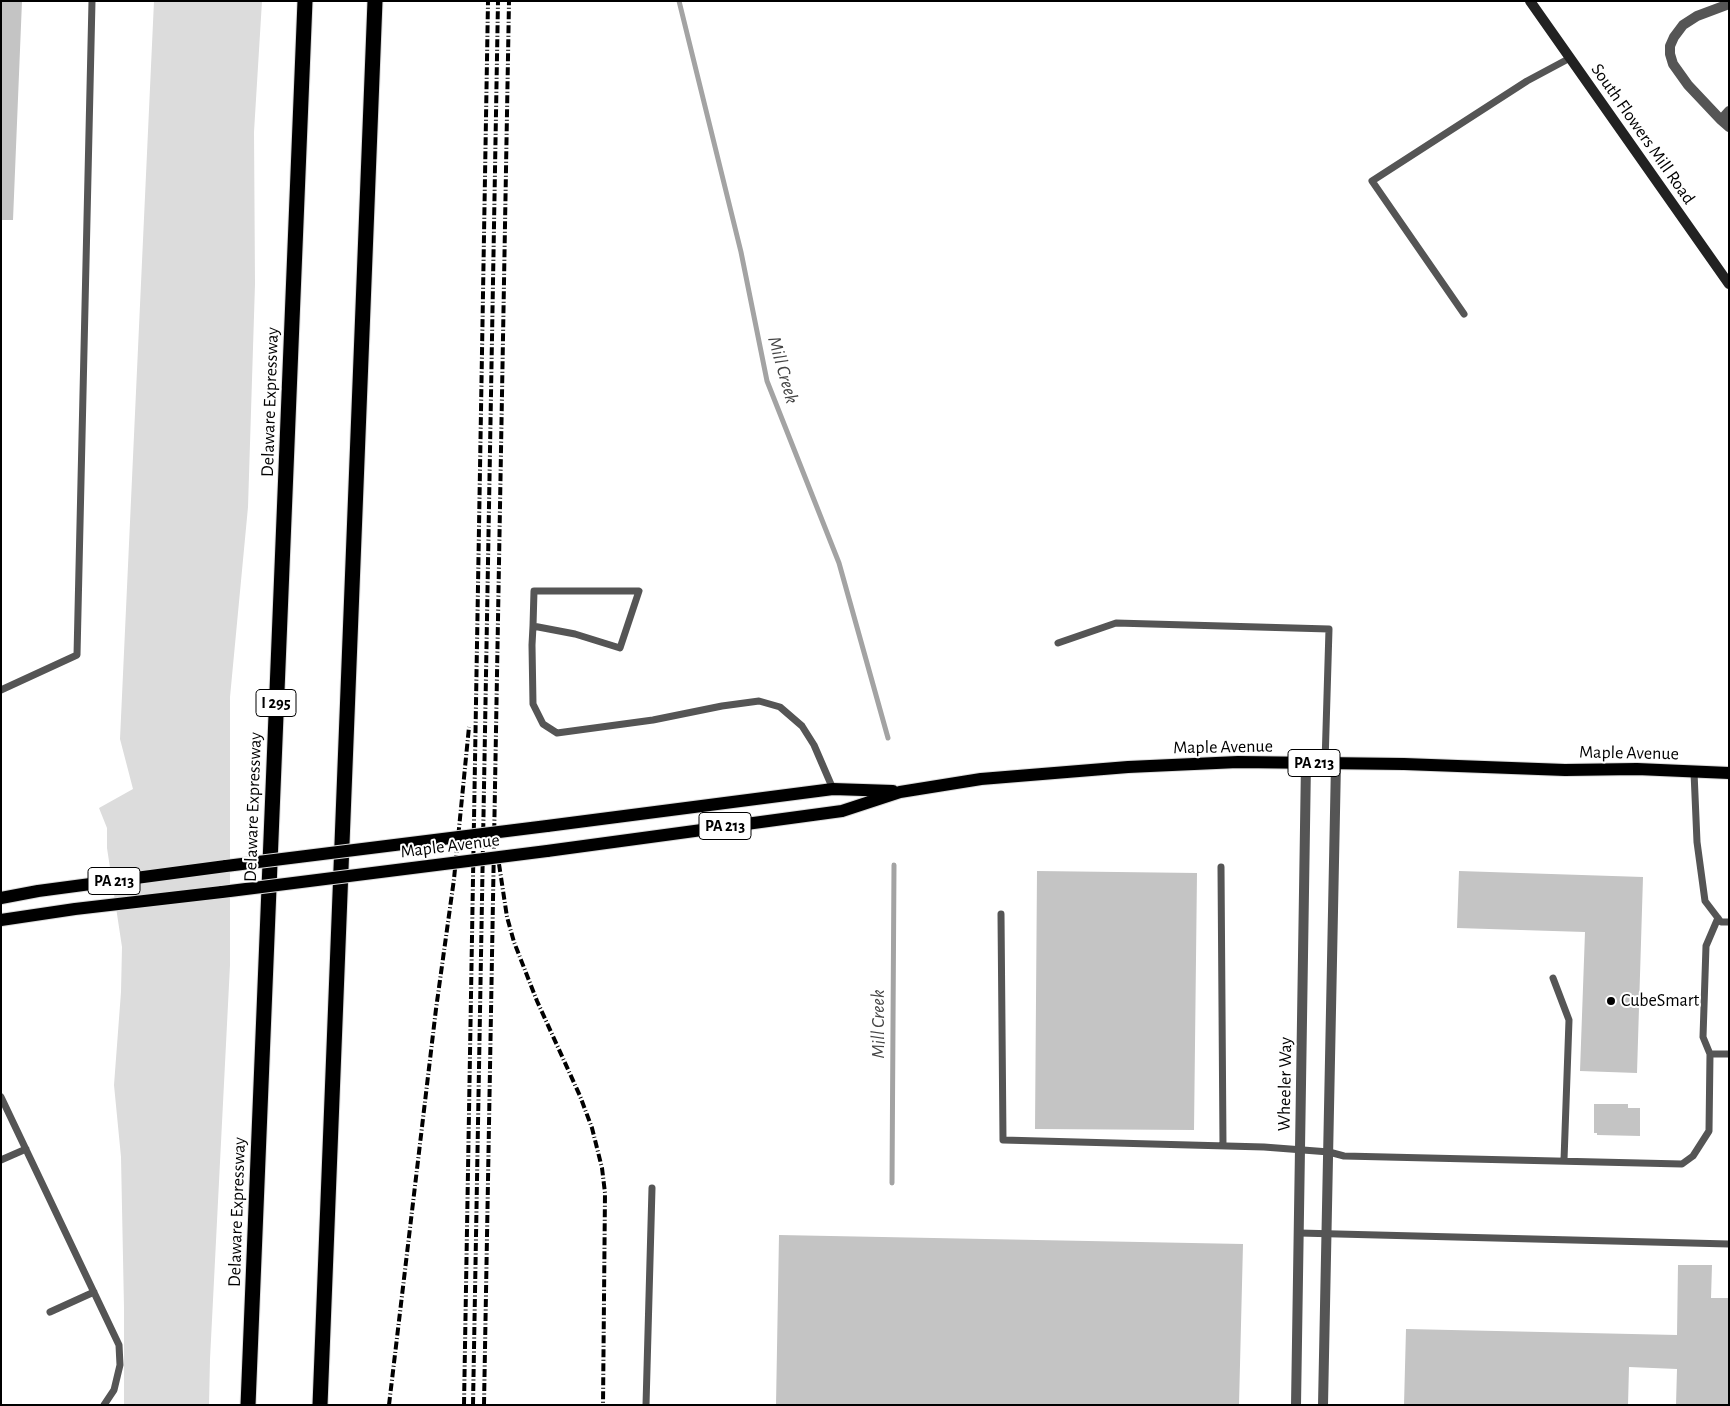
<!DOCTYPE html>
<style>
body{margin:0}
#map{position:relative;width:1730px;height:1406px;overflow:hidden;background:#fff;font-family:"Alegreya Sans",sans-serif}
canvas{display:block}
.frame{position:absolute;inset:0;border:2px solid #000;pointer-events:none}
</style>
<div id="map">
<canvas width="1730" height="1406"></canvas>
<div class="frame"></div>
</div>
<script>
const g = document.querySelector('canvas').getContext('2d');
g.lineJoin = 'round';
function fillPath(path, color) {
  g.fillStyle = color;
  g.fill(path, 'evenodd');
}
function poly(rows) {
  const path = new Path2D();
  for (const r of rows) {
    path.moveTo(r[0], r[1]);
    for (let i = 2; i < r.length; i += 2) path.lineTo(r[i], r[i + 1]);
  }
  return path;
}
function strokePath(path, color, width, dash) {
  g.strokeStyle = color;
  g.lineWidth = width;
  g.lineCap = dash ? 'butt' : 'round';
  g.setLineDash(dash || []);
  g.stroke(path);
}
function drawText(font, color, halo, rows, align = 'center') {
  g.font = font + ' "Alegreya Sans",sans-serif';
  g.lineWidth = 4;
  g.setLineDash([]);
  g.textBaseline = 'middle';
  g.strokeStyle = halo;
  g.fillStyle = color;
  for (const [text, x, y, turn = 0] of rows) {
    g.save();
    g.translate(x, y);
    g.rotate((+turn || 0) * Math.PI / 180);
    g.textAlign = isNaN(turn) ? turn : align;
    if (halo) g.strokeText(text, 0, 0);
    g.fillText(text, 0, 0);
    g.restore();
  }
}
fillPath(poly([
 [154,1,262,1,254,132,255,284,248,507,230,697,230,965,210,1359,209,1405,124,1405,124,1308,121,1157,114,1085,121,992,122,947,107,848,107,828,99,808,133,789,120,739]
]), '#dcdcdc');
strokePath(poly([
 [679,1,741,252,767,381,839,563,888,738],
 [892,1183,894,865]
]), '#a3a3a3', 5);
fillPath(poly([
 [1,1,22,1,13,220,1,220],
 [1037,871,1197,873,1194,1130,1035,1129],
 [1459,871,1643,877,1637,1073,1580,1071,1585,932,1457,928],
 [1594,1104,1628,1104,1628,1108,1640,1108,1640,1136,1597,1135,1597,1133,1594,1133],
 [779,1235,1243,1244,1239,1405,776,1405],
 [1678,1265,1712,1265,1711,1298,1729,1298,1729,1405,1676,1405,1677,1369,1629,1367,1628,1405,1404,1405,1406,1329,1677,1335]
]), '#c4c4c4');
const primary = poly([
 [547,826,833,789,893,791],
 [547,851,842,811,900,792,981,779,1128,767,1238,762,1404,764,1565,770,1637,769,1729,773],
 [1,898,38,891,226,866],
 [1,920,75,909,222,892]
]);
const motorway = poly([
 [248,1405,305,1],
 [320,1405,375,1]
]);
strokePath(primary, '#dbdbdb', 14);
strokePath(motorway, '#dbdbdb', 17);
strokePath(poly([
 [1464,314,1372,181,1527,81,1570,58],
 [533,626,575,634,620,648,639,591,534,591,533,626,532,645,533,704,543,724,557,733,653,720,722,706,759,701,780,707,802,726,814,745,833,789],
 [1058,643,1116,623,1329,629,1325,763],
 [1,690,77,655,92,1],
 [1694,772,1697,842,1705,901,1721,922,1729,922],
 [1221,867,1223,1146],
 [1001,914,1003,1140,1264,1147,1329,1152,1344,1156,1682,1164,1693,1156,1709,1131,1710,1054,1729,1054],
 [1553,978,1569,1020,1564,1160],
 [1710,1054,1703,1037,1706,946,1718,918],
 [1,1097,119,1345,120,1365,114,1390,104,1405],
 [1,1160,26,1149],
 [1299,1233,1729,1244],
 [50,1312,94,1292],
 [646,1405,652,1188]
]), '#555', 7);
strokePath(poly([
 [1729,4,1697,16,1683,25,1674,37,1670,46,1670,54,1673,64,1688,85,1721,120,1729,111],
 [1721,120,1729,127],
 [1296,1405,1306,763],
 [1323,1405,1336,763]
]), '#555', 10);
strokePath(poly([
 [1530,1,1729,284]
]), '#222', 10);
strokePath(primary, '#000', 12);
strokePath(motorway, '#000', 15);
strokePath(poly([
 [499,864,507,917,514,942,537,1001,580,1096,592,1128,602,1168,605,1193,603,1405],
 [389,1405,436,1009,454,879,469,727],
 [464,1405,488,1],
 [473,1405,498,1],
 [484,1405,509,1]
]), '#000', 4, [8, 2.5, 1, 2.5]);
const primaryBridge = poly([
 [226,866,547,826],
 [222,892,547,851]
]);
strokePath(primaryBridge, '#dbdbdb', 14, []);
strokePath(primaryBridge, '#000', 12);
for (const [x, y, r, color] of [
 [1611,1001,5,"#000"]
]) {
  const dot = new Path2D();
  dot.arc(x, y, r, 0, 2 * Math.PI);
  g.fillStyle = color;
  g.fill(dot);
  strokePath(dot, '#fff', 2);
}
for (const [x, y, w] of [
 [276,703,40],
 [1314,763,52],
 [725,826,52],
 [114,881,52]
]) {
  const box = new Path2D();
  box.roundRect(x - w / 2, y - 13.5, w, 27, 4);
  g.fillStyle = '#fff';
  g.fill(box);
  strokePath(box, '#000', 1);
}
drawText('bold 16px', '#000', null, [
 ["I 295",276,703],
 ["PA 213",1314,763],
 ["PA 213",725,826],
 ["PA 213",114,881]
]);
drawText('18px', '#000', '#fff', [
 ["South Flowers Mill Road",1643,134,55],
 ["Delaware Expressway",270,402,-88],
 ["Maple Avenue",1223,747,-1],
 ["Maple Avenue",1629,753,1],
 ["Delaware Expressway",253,807,-88],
 ["Maple Avenue",450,846,-7],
 ["Wheeler Way",1285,1084,-89],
 ["Delaware Expressway",237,1212,-88]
]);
drawText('18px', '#000', '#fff', [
 ["CubeSmart",1621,1001]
], 'left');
drawText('italic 19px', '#444', '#fff', [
 ["Mill Creek",783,370,74],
 ["Mill Creek",878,1024,-90]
]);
</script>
